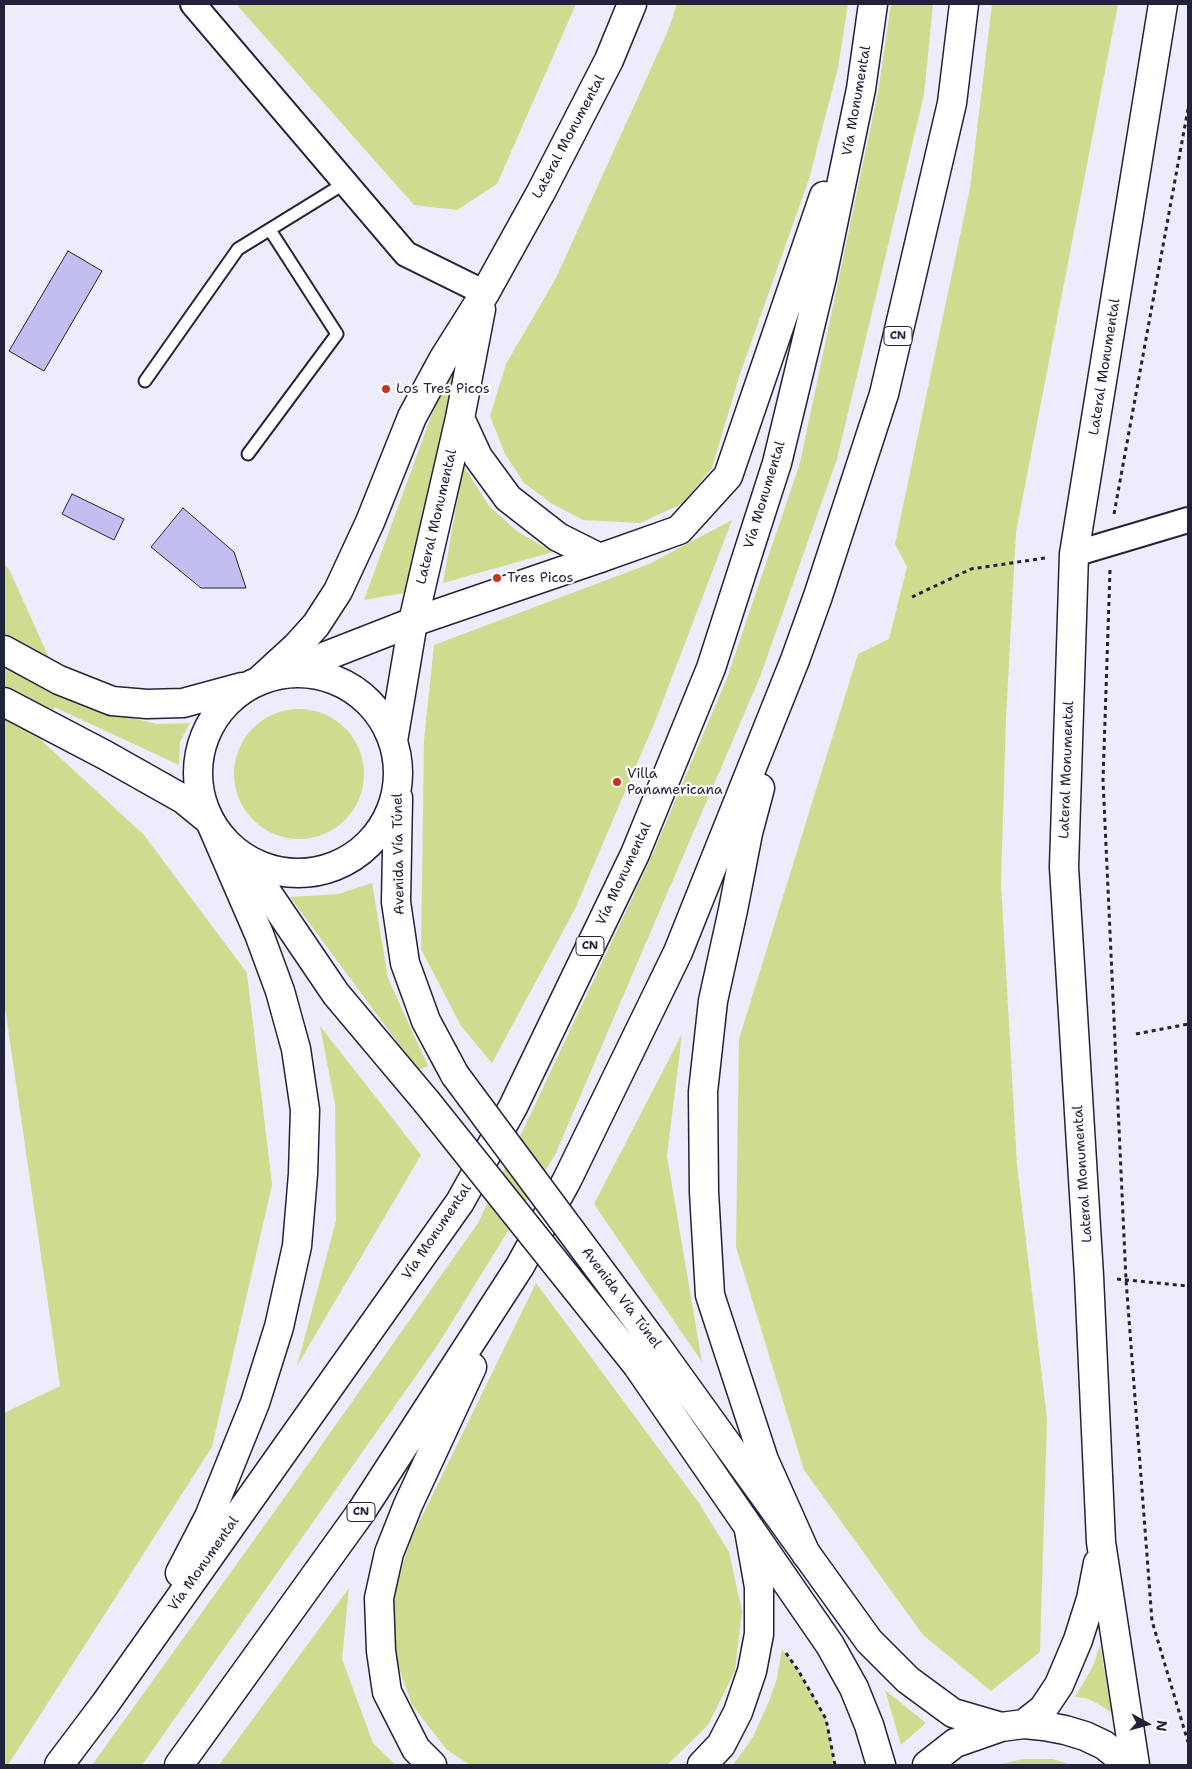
<!DOCTYPE html>
<meta charset="utf-8">
<style>
body{margin:0}
#map{position:relative;width:1192px;height:1769px;overflow:hidden;background:#edecfa;font-family:"Shantell Sans",sans-serif}
canvas{display:block}
.frame{position:absolute;inset:0;border:5px solid #22223b;pointer-events:none}
.north{position:absolute;left:1122px;top:1699px;width:50px;height:50px;-webkit-text-stroke:4px #fff;paint-order:stroke;rotate:97deg;font-size:14px;font-weight:700;line-height:20px;text-align:center;color:#22223b}
.north::after{content:'';display:block;margin:auto;width:18px;height:22px;background:#22223b;clip-path:polygon(50% 0,100% 100%,50% 72%,0 100%)}
</style>
<div id="map">
<canvas width="1192" height="1769"></canvas>
<div class="frame"></div>
<div class="north">N</div>
</div>
<script>
const g = document.querySelector('canvas').getContext('2d');
g.lineJoin = 'round';
function fillPath(path, color) {
  g.fillStyle = color;
  g.fill(path, 'evenodd');
}
function poly(rows) {
  const path = new Path2D();
  for (const r of rows) {
    if (r.length === 3) {
      path.moveTo(r[0] + r[2], r[1]);
      path.arc(r[0], r[1], r[2], 0, 2 * Math.PI);
      continue;
    }
    path.moveTo(r[0], r[1]);
    for (let i = 2; i < r.length; i += 2) path.lineTo(r[i], r[i + 1]);
  }
  return path;
}
function strokePath(path, color, width, dash) {
  g.strokeStyle = color;
  g.lineWidth = width;
  g.lineCap = dash ? 'butt' : 'round';
  g.setLineDash(dash || []);
  g.stroke(path);
}
function drawText(font, color, halo, rows, align = 'center') {
  g.font = font + ' "Shantell Sans",sans-serif';
  g.lineWidth = 4.5;
  g.setLineDash([]);
  g.textBaseline = 'middle';
  g.strokeStyle = halo;
  g.fillStyle = color;
  for (const [text, x, y, turn = 0] of rows) {
    g.save();
    g.translate(x, y);
    g.rotate((+turn || 0) * Math.PI / 180);
    g.textAlign = isNaN(turn) ? turn : align;
    if (halo) g.strokeText(text, 0, 0);
    g.fillText(text, 0, 0);
    g.restore();
  }
}
fillPath(poly([
 [236,4,576,4,497,184,457,210,414,205],
 [677,4,848,4,838,68,809,179,739,377,712,468,682,504,640,523,583,520,551,503,524,483,505,454,490,416,506,364,556,278,667,33],
 [891,4,933,4,924,95,837,459,760,677,555,1155,437,1346,142,1765,92,1765,282,1501,478,1223,526,1124,651,858,727,678,800,463,878,92],
 [992,4,1118,4,1016,532,1006,718,1001,883,1017,1165,1047,1419,1040,1652,991,1691,923,1635,804,1470,736,1247,739,1039,858,654,889,639,907,567,895,544,970,188],
 [458,371,404,593,364,600,444,381],
 [463,465,489,506,518,532,553,552,443,583],
 [732,520,656,719,575,909,492,1063,461,1026,421,949,424,740,434,645,649,564],
 [4,564,9,569,59,680,102,711,157,724,190,723,180,742,179,765,54,707,41,740,144,835,247,973,272,1185,212,1447,8,1765,4,1765,4,1413,60,1386,4,1001],
 [299,774,65],
 [372,883,388,978,428,1066,418,1070,290,897,338,894],
 [320,1026,421,1155,297,1366,336,1221,335,1104],
 [682,1034,667,1156,702,1362,594,1204],
 [536,1283,699,1503,729,1552,742,1611,735,1671,708,1725,667,1765,470,1765,447,1750,412,1705,393,1651,393,1594,411,1539],
 [349,1588,342,1659,373,1743,396,1765,219,1765],
 [1100,1645,1112,1713,1100,1705,1086,1698,1075,1697,1093,1666],
 [782,1649,798,1670,826,1719,835,1765,733,1765,753,1737,769,1701,777,1678],
 [885,1690,926,1723,901,1745],
 [1023,1759,1053,1759,1072,1765,995,1765]
]), '#cfdc90');
const building = poly([
 [68,251,102,271,44,371,9,351,68,251],
 [72,494,124,519,114,540,62,514,72,494],
 [183,508,234,552,246,588,201,588,151,547,183,508]
]);
fillPath(building, '#c3bef0');
strokePath(building, '#22223b', 1);
const lane = poly([
 [145,381,238,249,345,183],
 [248,454,337,334,270,230]
]);
const street = poly([
 [193,4,406,254,485,293],
 [1074,554,1188,520]
]);
const secondary = poly([
 [460,418,478,457,508,498,558,537,600,558],
 [4,650,59,680,112,701,147,704,183,703,242,687],
 [298,773,100],
 [261,679,297,646,316,625,338,591,370,522,412,417,444,358,485,293,541,192,609,60,632,4],
 [4,702,105,755,183,799,210,821],
 [393,741,413,622,460,418,481,309],
 [398,798,396,902,405,963,426,1021,455,1075],
 [243,857,336,994,426,1101],
 [658,1348,869,1641,908,1680,953,1713,1001,1727],
 [637,1365,830,1645,854,1688,869,1725,881,1765],
 [1024,1724,1043,1709,1059,1685,1078,1640,1091,1599,1098,1563],
 [927,1765,955,1743,1001,1727,1024,1724,1044,1726,1065,1730,1085,1736,1104,1745,1129,1765],
 [1135,1765,1101,1542,1089,1276,1064,867,1074,554,1163,4]
]);
const highway = poly([
 [280,674,413,622,600,558,679,530,728,476,824,196],
 [760,788,748,833,733,910,713,1001,703,1092,704,1192,710,1295,764,1460,806,1554],
 [180,1573,209,1517,255,1403,279,1327,297,1246,303,1174,305,1110,296,1049,280,991,259,934,210,821],
 [59,1765,105,1704,460,1202,513,1107,635,854,711,668,777,463,822,277,861,89,873,4],
 [179,1765,361,1512,520,1266,567,1180,678,952,795,660,818,596,884,394,952,103,964,4],
 [432,1765,416,1749,387,1692,381,1651,379,1598,389,1553,408,1505,472,1367],
 [702,1765,721,1745,738,1712,752,1671,759,1634,759,1587,749,1530]
]);
strokePath(lane, '#22223b', 15);
strokePath(street, '#22223b', 28);
strokePath(secondary, '#22223b', 31);
strokePath(highway, '#22223b', 31);
strokePath(poly([
 [1114,514,1188,109],
 [1110,570,1103,780,1126,1280,1152,1621,1188,1742],
 [912,597,971,569,1045,558],
 [1136,1034,1188,1024],
 [1117,1279,1188,1286],
 [786,1653,798,1670,826,1719,835,1765]
]), '#22223b', 3, [4, 4]);
strokePath(lane, '#fff', 11);
strokePath(street, '#fff', 24);
strokePath(secondary, '#fff', 28);
strokePath(highway, '#fff', 28);
const secondaryBridge = poly([
 [455,1075,658,1348],
 [426,1101,637,1365]
]);
strokePath(secondaryBridge, '#22223b', 31, []);
strokePath(secondaryBridge, '#fff', 28);
for (const [x, y, r, color] of [
 [386,389,5,"#c8321e"],
 [497,578,5,"#c8321e"],
 [617,782,5,"#c8321e"]
]) {
  const dot = new Path2D();
  dot.arc(x, y, r, 0, 2 * Math.PI);
  g.fillStyle = color;
  g.fill(dot);
  strokePath(dot, '#fff', 2);
}
for (const [x, y, w] of [
 [898,336,28],
 [590,946,28],
 [361,1512,28]
]) {
  const box = new Path2D();
  box.roundRect(x - w / 2, y - 9.5, w, 19, 4);
  g.fillStyle = '#fff';
  g.fill(box);
  strokePath(box, '#22223b', 1);
}
drawText('bold 12px', '#22223b', null, [
 ["CN",898,336],
 ["CN",590,946],
 ["CN",361,1512]
]);
drawText('14px', '#22223b', '#fff', [
 ["Vía Monumental",857,101,-80],
 ["Lateral Monumental",569,137,-62],
 ["Lateral Monumental",1105,367,-81],
 ["Vía Monumental",765,495,-73],
 ["Lateral Monumental",437,517,-77],
 ["Lateral Monumental",1067,770,-88],
 ["Avenida Vía Túnel",399,854,-91],
 ["Vía Monumental",624,874,-65],
 ["Lateral Monumental",1083,1174,-94],
 ["Vía Monumental",437,1232,-56],
 ["Avenida Vía Túnel",621,1298,53],
 ["Vía Monumental",204,1564,-55]
]);
drawText('14px', '#22223b', '#fff', [
 ["Los Tres Picos",396,389],
 ["Tres Picos",507,578],
 ["Villa",627,774],
 ["Panamericana",627,790]
], 'left');
</script>
